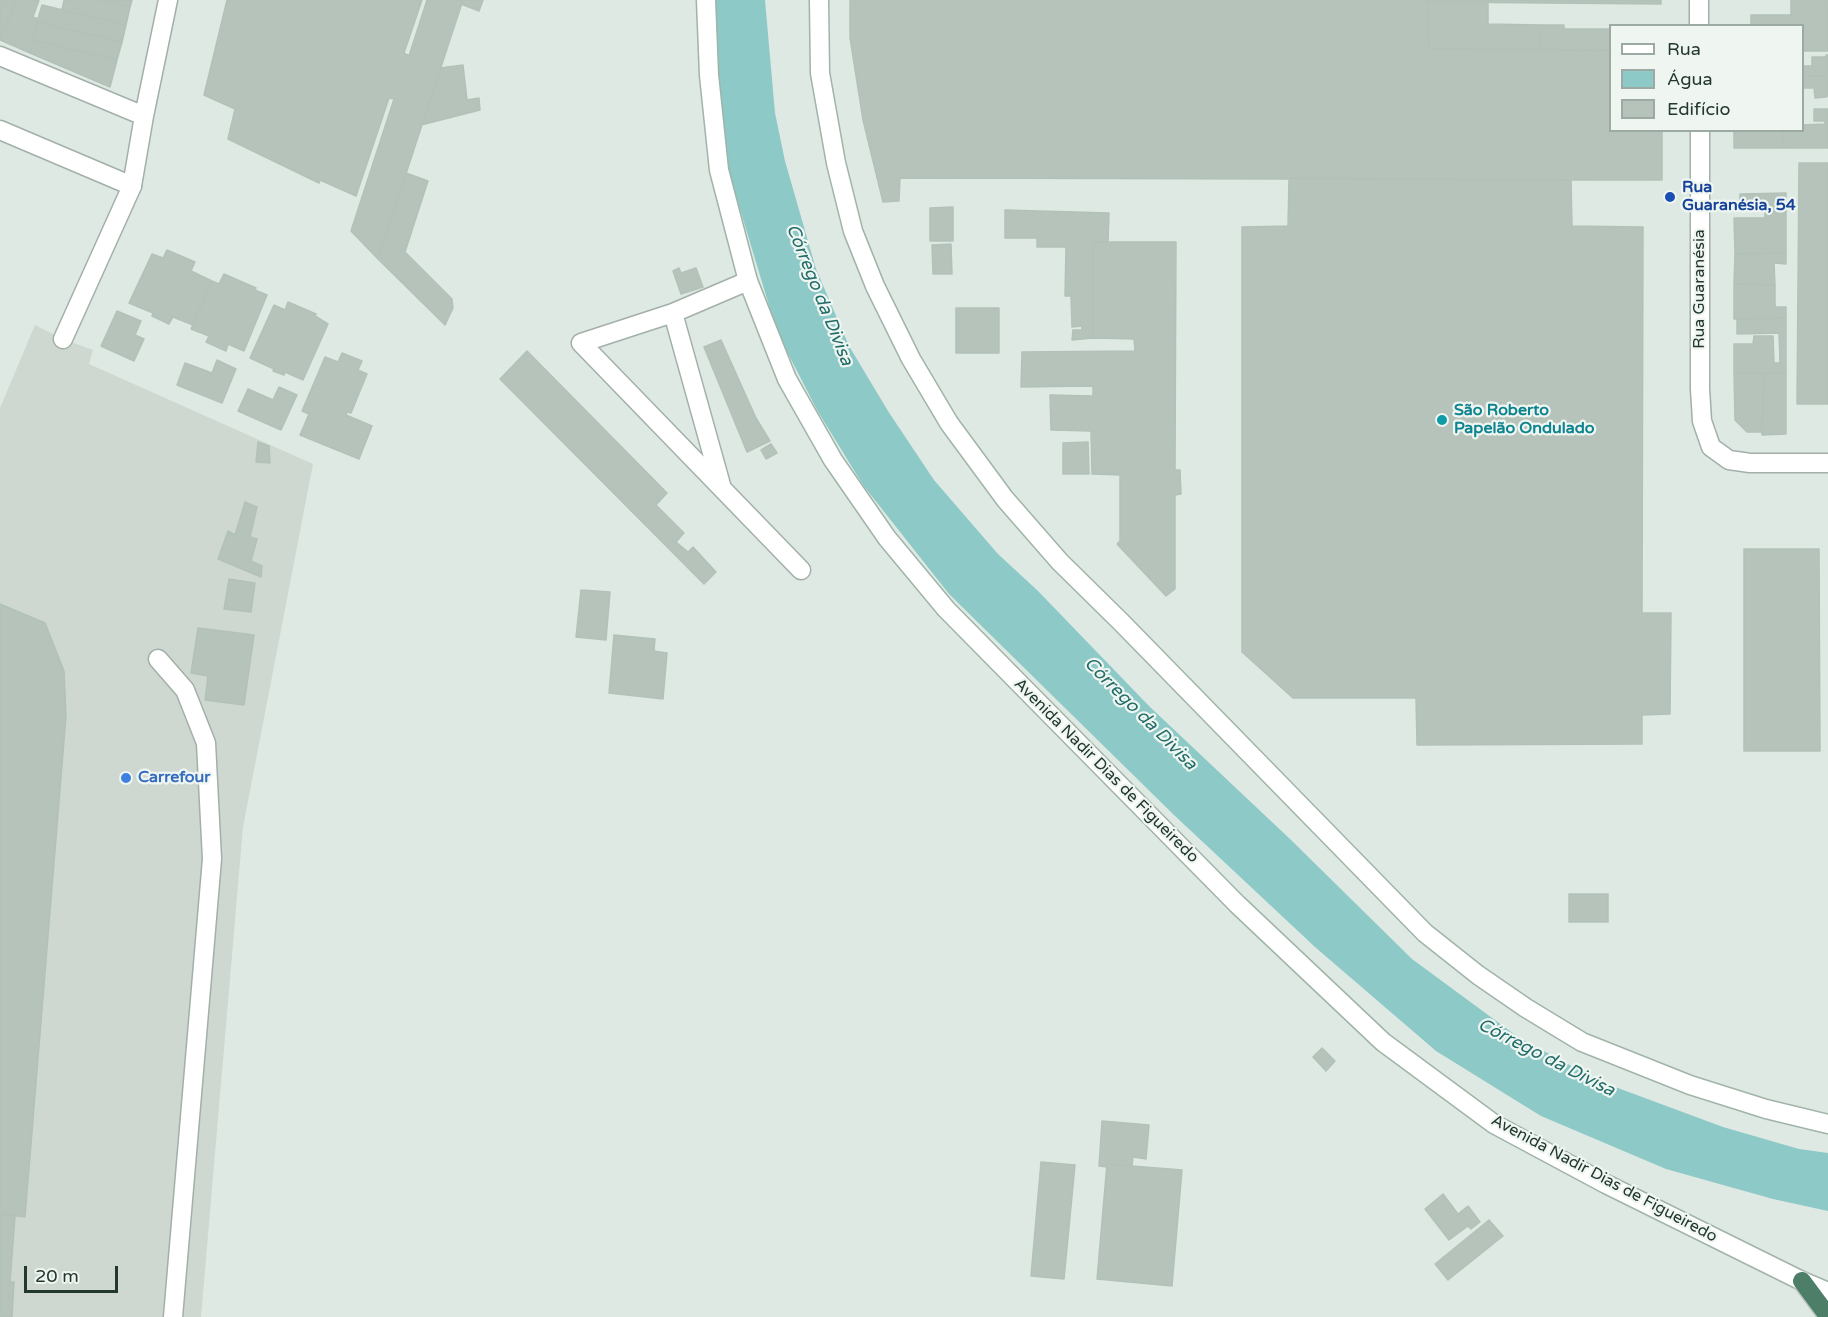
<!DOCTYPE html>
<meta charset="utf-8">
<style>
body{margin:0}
#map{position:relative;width:1828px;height:1317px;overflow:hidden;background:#dfe9e3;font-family:"Varela Round",sans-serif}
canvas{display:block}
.legend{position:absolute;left:1609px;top:24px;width:195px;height:108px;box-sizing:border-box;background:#eff6f1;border:2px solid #9daaa3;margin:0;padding:8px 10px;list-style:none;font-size:18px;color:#22372d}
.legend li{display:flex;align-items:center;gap:12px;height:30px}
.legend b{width:30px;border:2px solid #9daaa3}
.scale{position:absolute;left:24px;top:1266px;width:94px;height:27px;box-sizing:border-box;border:3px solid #22372d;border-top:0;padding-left:8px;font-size:18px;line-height:21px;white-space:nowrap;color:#22372d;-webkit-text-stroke:4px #eff6f1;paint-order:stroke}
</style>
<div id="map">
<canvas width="1828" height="1317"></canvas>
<ul class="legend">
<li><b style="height:8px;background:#fff"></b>Rua</li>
<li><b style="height:16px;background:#8cc9c7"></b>Água</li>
<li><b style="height:16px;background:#b5c3bb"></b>Edifício</li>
</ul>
<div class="scale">20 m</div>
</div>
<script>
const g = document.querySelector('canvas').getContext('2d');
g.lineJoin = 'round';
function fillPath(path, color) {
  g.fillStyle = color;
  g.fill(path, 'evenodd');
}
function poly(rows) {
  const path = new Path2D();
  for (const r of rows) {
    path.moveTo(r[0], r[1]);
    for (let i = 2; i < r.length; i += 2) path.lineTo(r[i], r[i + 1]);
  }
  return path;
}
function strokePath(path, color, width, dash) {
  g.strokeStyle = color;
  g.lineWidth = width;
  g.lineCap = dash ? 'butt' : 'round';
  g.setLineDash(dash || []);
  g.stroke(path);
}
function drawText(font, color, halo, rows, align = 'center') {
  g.font = font + ' "Varela Round",sans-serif';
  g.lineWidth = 4.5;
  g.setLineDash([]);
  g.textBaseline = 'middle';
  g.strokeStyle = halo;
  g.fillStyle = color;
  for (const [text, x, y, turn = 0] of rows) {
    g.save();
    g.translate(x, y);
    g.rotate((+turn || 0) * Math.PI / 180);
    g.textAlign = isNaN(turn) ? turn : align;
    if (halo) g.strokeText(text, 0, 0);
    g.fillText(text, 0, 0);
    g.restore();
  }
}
fillPath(poly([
 [35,325,63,339,93,350,89,364,313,464,243,827,201,1317,0,1317,0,408]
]), '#ced8d1');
fillPath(poly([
 [713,0,765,0,775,113,785,161,816,269,849,346,888,411,934,480,998,554,1038,591,1150,707,1290,839,1412,959,1518,1037,1599,1081,1723,1127,1799,1149,1828,1153,1828,1211,1773,1199,1666,1169,1541,1116,1436,1051,1315,947,1174,815,949,594,863,485,817,410,777,332,724,156]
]), '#8cc9c7');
const building = poly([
 [0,0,16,0,0,37,0,0],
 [16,0,39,0,33,17,38,19,30,53,0,40,16,0],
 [64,0,101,0,130,7,126,25,62,10,64,0],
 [101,0,132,0,130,7,101,0],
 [227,0,422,0,404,53,409,56,427,0,463,0,378,259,351,231,394,99,389,98,356,196,320,180,319,183,228,139,235,109,204,95,227,0],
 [463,0,483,0,479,11,461,4,463,0],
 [850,0,1428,0,1429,49,1610,50,1610,130,1662,130,1662,180,900,178,899,201,883,202,863,120,850,38,850,0],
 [1428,0,1661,0,1661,4,1428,2,1428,0],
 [1791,0,1828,0,1828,51,1802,51,1802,26,1751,26,1751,15,1791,15,1791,0],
 [1428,2,1488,2,1488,24,1541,25,1540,50,1429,49,1428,2],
 [42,5,126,25,122,42,37,22,42,5],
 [37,22,122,42,117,60,33,40,37,22],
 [1541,25,1564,25,1564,29,1610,29,1610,50,1540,50,1541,25],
 [33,40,117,60,110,87,30,53,33,40],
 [1826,55,1828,55,1828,76,1802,76,1802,66,1812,66,1812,57,1826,57,1826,55],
 [463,65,467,100,479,98,480,110,421,125,440,68,463,65],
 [1802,76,1828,76,1828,96,1826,97,1815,98,1814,88,1802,88,1802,76],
 [1814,109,1828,109,1828,148,1784,148,1783,130,1802,130,1802,125,1825,124,1825,121,1814,121,1814,109],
 [1734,130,1783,130,1784,148,1734,148,1734,130],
 [1799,163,1828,163,1828,404,1797,404,1799,163],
 [406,173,428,181,405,252,452,299,453,308,445,325,378,259,406,173],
 [1289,178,1571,180,1572,226,1643,227,1642,613,1671,613,1670,714,1642,715,1642,744,1417,745,1416,698,1293,698,1242,652,1242,227,1288,226,1289,178],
 [1786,193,1786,253,1735,254,1734,218,1765,218,1765,210,1740,209,1740,194,1786,193],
 [953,207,953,241,930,241,930,208,953,207],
 [1005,210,1109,213,1108,242,1093,242,1093,338,1072,340,1073,330,1082,330,1082,326,1072,327,1071,296,1065,296,1066,247,1037,247,1037,238,1005,238,1005,210],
 [1093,242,1176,242,1175,470,1180,470,1181,494,1175,495,1175,589,1166,596,1117,544,1120,541,1120,475,1092,474,1091,431,1051,430,1050,395,1093,396,1093,386,1021,387,1022,352,1135,351,1134,339,1093,338,1093,242],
 [951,244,952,274,933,274,932,245,951,244],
 [167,250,195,262,191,271,212,281,193,325,173,317,169,324,152,316,153,313,129,303,152,254,163,258,167,250],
 [1786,253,1786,264,1774,263,1775,285,1734,284,1735,254,1786,253],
 [679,268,681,273,696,268,703,287,681,294,673,271,679,268],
 [224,274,256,288,255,290,267,295,244,351,228,344,226,351,206,342,209,336,191,329,212,281,219,284,224,274],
 [1734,284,1775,285,1775,307,1786,307,1786,318,1734,319,1734,284],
 [288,302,316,314,315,316,328,324,303,380,285,372,284,375,273,371,274,369,250,358,274,305,285,310,288,302],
 [956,308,999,308,999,353,956,353,956,308],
 [117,311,141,321,135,335,144,339,134,361,101,346,117,311],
 [1786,318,1786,373,1734,373,1734,344,1753,344,1754,336,1773,336,1774,363,1780,363,1779,333,1737,334,1737,319,1786,318],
 [721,340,756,418,770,441,747,452,704,347,721,340],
 [527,351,667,493,656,505,684,533,676,542,688,552,693,547,716,572,704,584,500,379,527,351],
 [342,353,362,361,358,370,367,374,351,413,347,412,346,415,372,426,359,459,300,435,309,414,302,411,325,357,338,362,342,353],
 [217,360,236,369,222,403,177,385,185,363,212,373,217,360],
 [1734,373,1764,373,1762,432,1747,432,1735,420,1734,373],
 [1764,373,1786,373,1786,434,1762,435,1764,373],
 [279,387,297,395,281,430,238,411,248,389,273,400,279,387],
 [258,442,269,446,270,463,256,462,258,442],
 [1088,442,1089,474,1063,474,1063,443,1088,442],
 [771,444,777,453,766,459,761,450,771,444],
 [245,502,257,507,250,537,257,539,251,561,262,566,261,577,218,559,228,531,235,535,245,502],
 [1744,549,1819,549,1820,751,1744,751,1744,549],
 [229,579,255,583,251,612,224,609,229,579],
 [581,590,610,592,606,640,576,637,581,590],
 [0,604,45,623,64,671,66,716,25,1217,0,1214,0,604],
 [198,628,254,635,244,705,205,700,208,676,191,673,198,628],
 [614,635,655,639,654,651,667,653,663,699,609,693,614,635],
 [1569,894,1608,894,1608,922,1569,922,1569,894],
 [1322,1048,1335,1061,1326,1071,1313,1057,1322,1048],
 [1102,1121,1149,1125,1146,1159,1133,1157,1132,1166,1107,1164,1107,1167,1099,1166,1102,1121],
 [1041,1162,1075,1165,1064,1279,1031,1276,1041,1162],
 [1107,1164,1182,1170,1172,1286,1097,1279,1107,1164],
 [1443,1194,1458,1214,1468,1206,1480,1222,1471,1229,1468,1226,1449,1240,1425,1209,1443,1194],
 [0,1214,15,1216,10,1282,14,1282,12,1317,0,1317,0,1214],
 [1489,1220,1503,1236,1448,1280,1435,1264,1489,1220]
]);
fillPath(building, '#b5c3bb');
strokePath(building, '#b2c2b8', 1.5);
const service = poly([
 [748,281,673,313,581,343,801,570],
 [673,313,721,485],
 [63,339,132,186],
 [158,659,185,690,206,743,212,859,173,1317]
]);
const minor = poly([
 [0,56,144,116],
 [0,130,132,186,144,116,168,0]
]);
const tertiary = poly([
 [1699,0,1699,26],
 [1700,130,1700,389,1702,421,1711,447,1729,460,1750,463,1828,463]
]);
const secondary = poly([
 [706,0,709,75,719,170,748,281,787,379,833,460,887,538,946,609,1237,904,1383,1042,1494,1124,1606,1184,1802,1281,1828,1292],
 [819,0,820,73,836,163,853,231,875,286,911,359,949,423,1005,499,1060,562,1121,622,1425,933,1478,975,1526,1008,1582,1042,1690,1085,1766,1109,1828,1124]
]);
const trunk = poly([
 [1802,1281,1828,1316]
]);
strokePath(service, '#a3b0a9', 21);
strokePath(minor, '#a3b0a9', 21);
strokePath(tertiary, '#a3b0a9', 21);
strokePath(secondary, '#a0b4a8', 21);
strokePath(trunk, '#bdc3c0', 21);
strokePath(service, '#fff', 18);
strokePath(minor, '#fff', 18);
strokePath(tertiary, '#fff', 18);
strokePath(secondary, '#fff', 18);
strokePath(trunk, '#4c7e68', 18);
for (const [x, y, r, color] of [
 [1670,197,6,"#1a4fb4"],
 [1442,420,6,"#0f9aa8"],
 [126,778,6,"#3f7fe0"]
]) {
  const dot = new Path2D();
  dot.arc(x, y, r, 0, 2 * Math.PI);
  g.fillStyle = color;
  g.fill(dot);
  strokePath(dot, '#eff6f1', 2);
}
drawText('bold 16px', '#164399', '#eff6f1', [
 ["Rua",1682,188],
 ["Guaranésia, 54",1682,206]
], 'left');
drawText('16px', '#22372d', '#eff6f1', [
 ["Rua Guaranésia",1700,289,-90],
 ["Avenida Nadir Dias de Figueiredo",1106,771,45],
 ["Avenida Nadir Dias de Figueiredo",1604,1179,28]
]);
drawText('bold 16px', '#0d838f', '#eff6f1', [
 ["São Roberto",1454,411],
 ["Papelão Ondulado",1454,429]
], 'left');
drawText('bold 16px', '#366cbe', '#eff6f1', [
 ["Carrefour",138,778]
], 'left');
drawText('italic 18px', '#226d6a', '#eff6f1', [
 ["Córrego da Divisa",819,295,68],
 ["Córrego da Divisa",1140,714,45],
 ["Córrego da Divisa",1546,1058,27]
]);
</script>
